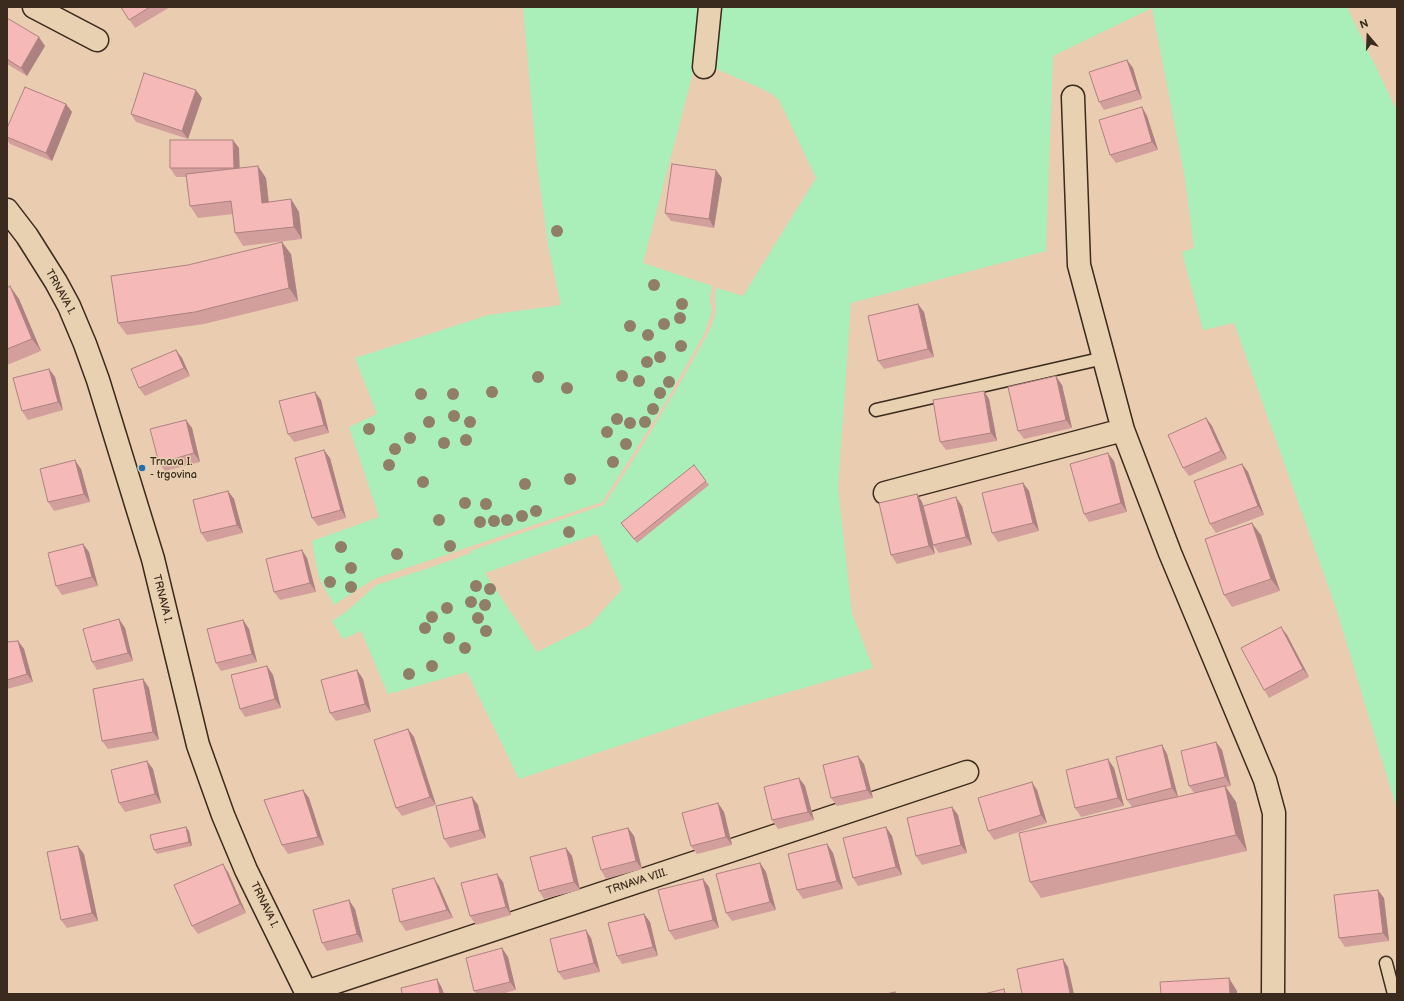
<!DOCTYPE html>
<style>
body{margin:0}
#map{position:relative;width:1404px;height:1001px;overflow:hidden;background:#eaccb1;font-family:"Balsamiq Sans",sans-serif}
canvas{display:block}
.frame{position:absolute;inset:0;border:8px solid #3b2a1e;pointer-events:none}
.north{position:absolute;left:1348px;top:16px;width:40px;height:40px;-webkit-text-stroke:3px #e7d1b0;paint-order:stroke;rotate:341deg;font-size:11px;font-weight:700;line-height:16px;text-align:center;color:#3b2a1e}
.north::after{content:'';display:block;margin:auto;width:14px;height:18px;background:#3b2a1e;clip-path:polygon(50% 0,100% 100%,50% 72%,0 100%)}
</style>
<div id="map">
<canvas width="1404" height="1001"></canvas>
<div class="frame"></div>
<div class="north">N</div>
</div>
<script>
const g = document.querySelector('canvas').getContext('2d');
g.lineJoin = 'round';
function fillPath(path, color) {
  g.fillStyle = color;
  g.fill(path, 'evenodd');
}
function poly(rows) {
  const path = new Path2D();
  for (const r of rows) {
    path.moveTo(r[0], r[1]);
    for (let i = 2; i < r.length; i += 2) path.lineTo(r[i], r[i + 1]);
  }
  return path;
}
function strokePath(path, color, width, dash) {
  g.strokeStyle = color;
  g.lineWidth = width;
  g.lineCap = dash ? 'butt' : 'round';
  g.setLineDash(dash || []);
  g.stroke(path);
}
function drawText(font, color, halo, rows, align = 'center') {
  g.font = font + ' "Balsamiq Sans",sans-serif';
  g.lineWidth = 3;
  g.setLineDash([]);
  g.textBaseline = 'middle';
  g.strokeStyle = halo;
  g.fillStyle = color;
  for (const [text, x, y, turn = 0] of rows) {
    g.save();
    g.translate(x, y);
    g.rotate((+turn || 0) * Math.PI / 180);
    g.textAlign = isNaN(turn) ? turn : align;
    if (halo) g.strokeText(text, 0, 0);
    g.fillText(text, 0, 0);
    g.restore();
  }
}
fillPath(poly([
 [523,7,701,7,695,65,643,263,712,286,710,298,712,311,704,334,664,405,602,502,374,579,334,605,319,578,312,541,379,517,349,427,377,414,355,358,488,315,561,305,549,250,537,165],
 [719,7,1347,7,1397,111,1397,810,1336,608,1234,323,1203,330,1182,252,1194,248,1185,178,1152,8,1053,56,1046,251,851,303,838,488,852,613,873,668,720,712,519,779,467,672,388,694,361,631,343,639,332,621,346,612,376,585,432,567,471,553,470,551,604,505,636,456,681,382,711,328,716,312,715,294,717,288,743,296,816,178,779,100,773,95,760,88,712,67],
 [597,534,622,589,589,626,537,652,485,573]
]), '#aaeeb9');
const lane = poly([
 [876,410,1104,358],
 [1386,963,1394,994]
]);
const street = poly([
 [34,7,97,40],
 [704,67,710,7],
 [1073,97,1079,265,1123,430,1170,553,1265,780,1274,813,1273,994],
 [885,493,1123,430],
 [306,992,967,772]
]);
const secondary = poly([
 [7,210,27,236,56,282,69,306,85,344,98,380,153,559,198,745,223,815,246,870,307,994]
]);
strokePath(lane, '#3b2a1e', 15);
strokePath(street, '#3b2a1e', 25);
strokePath(secondary, '#3b2a1e', 25);
strokePath(lane, '#e7d1b0', 12);
strokePath(street, '#e7d1b0', 22);
strokePath(secondary, '#e7d1b0', 22);
g.fillStyle = '#907e69';
for (const [x, y] of [
 [557,231],
 [654,285],
 [682,304],
 [680,318],
 [664,324],
 [630,326],
 [648,335],
 [681,346],
 [660,357],
 [647,362],
 [622,376],
 [538,377],
 [639,381],
 [669,382],
 [567,388],
 [492,392],
 [660,393],
 [421,394],
 [453,394],
 [653,409],
 [454,416],
 [617,419],
 [429,422],
 [470,422],
 [645,422],
 [630,423],
 [369,429],
 [607,432],
 [410,438],
 [466,440],
 [444,443],
 [626,444],
 [395,449],
 [613,462],
 [389,465],
 [570,479],
 [423,482],
 [525,484],
 [465,503],
 [486,504],
 [536,511],
 [522,516],
 [439,520],
 [507,520],
 [494,521],
 [480,522],
 [569,532],
 [450,546],
 [341,547],
 [397,554],
 [351,568],
 [330,582],
 [476,586],
 [351,587],
 [490,589],
 [471,602],
 [485,605],
 [447,608],
 [432,617],
 [478,618],
 [425,628],
 [486,631],
 [449,638],
 [465,648],
 [432,666],
 [409,674]
]) {
  g.beginPath();
  g.arc(x, y, 6, 0, 2 * Math.PI);
  g.fill();
}
fillPath(poly([
 [121,7,170,7,135,28],
 [7,18,45,46,27,76,7,64],
 [1127,60,1133,68,1142,99,1104,110,1099,102],
 [202,98,188,139,136,122,131,114],
 [66,104,72,112,52,161,10,144,7,140,7,128],
 [1142,107,1147,116,1158,150,1116,163,1110,155],
 [239,148,239,168,266,178,269,202,291,199,299,212,302,239,243,246,235,233,233,214,198,218,190,206,186,177,176,177,170,168],
 [722,178,714,228,671,221,665,213],
 [291,254,298,301,204,324,127,335,118,323],
 [7,288,19,299,41,351,7,365],
 [924,312,934,357,884,369,878,361],
 [176,350,182,358,190,376,145,396,139,388],
 [49,369,55,377,63,410,28,420,22,411],
 [1062,385,1072,428,1024,439,1018,431],
 [984,391,989,399,997,441,946,450,940,442],
 [315,392,321,400,329,433,294,442,288,434],
 [1206,418,1212,426,1227,459,1189,476,1183,468],
 [186,420,192,428,200,462,165,471,159,463],
 [330,458,346,518,318,526,312,518],
 [1114,461,1127,512,1089,522,1084,514],
 [1242,464,1248,472,1264,515,1216,533,1210,524],
 [81,469,90,502,54,511,48,502],
 [706,481,709,485,637,543,621,523],
 [1023,483,1029,491,1039,531,998,542,992,533],
 [228,491,234,499,243,533,207,542,201,533],
 [917,494,922,502,923,506,962,506,972,545,939,553,933,545,925,511,935,554,897,564,891,555],
 [1261,535,1280,591,1232,607,1224,595],
 [83,544,89,552,98,586,62,595,56,586],
 [307,558,316,592,280,600,274,592],
 [119,619,125,628,133,661,97,670,92,662],
 [243,620,249,629,257,662,221,671,216,663],
 [1281,627,1287,635,1309,677,1269,698,1264,690],
 [18,641,24,649,33,682,7,689,7,642],
 [267,666,273,675,281,708,245,717,240,709],
 [357,670,363,679,371,712,336,721,330,713],
 [143,679,149,688,159,740,108,749,102,741],
 [408,729,414,737,436,805,402,816,396,808],
 [1216,742,1222,750,1231,786,1226,787,1236,802,1247,851,1041,898,1030,882,1132,807,1127,800,1162,745,1167,754,1178,797,1194,793,1189,786],
 [864,764,873,798,837,806,831,798],
 [1114,768,1124,806,1081,817,1075,808],
 [153,769,161,803,125,812,119,803],
 [799,778,805,786,814,820,778,829,772,820],
 [303,790,309,798,324,845,288,854,282,845],
 [1037,790,1047,823,994,840,988,831],
 [472,797,478,805,486,838,450,848,444,839],
 [718,803,724,812,732,845,697,854,691,846],
 [952,807,958,815,967,853,922,865,916,856],
 [886,827,892,836,902,875,858,886,853,878],
 [628,828,634,836,642,869,606,879,601,870],
 [189,831,192,846,157,854,154,850],
 [827,844,833,853,843,889,803,899,797,890],
 [566,848,572,856,580,890,544,899,539,891],
 [84,854,98,921,67,928,61,920],
 [760,863,766,872,776,910,732,921,726,913],
 [228,872,246,913,198,934,192,926],
 [703,879,709,887,719,928,675,940,669,931],
 [503,882,511,915,476,925,470,916],
 [439,886,453,918,406,931,400,922],
 [1384,898,1389,941,1345,947,1339,938],
 [355,909,363,942,327,951,322,943],
 [644,914,650,922,658,956,622,964,617,956],
 [591,938,600,972,564,980,558,972],
 [502,948,508,957,516,990,501,994,477,994,474,991]
]), '#d39f9d');
fillPath(poly([
 [39,37,45,46,27,76,21,68],
 [1127,60,1133,68,1142,99,1137,90],
 [196,90,202,98,188,139,182,131],
 [66,104,72,112,52,161,46,153],
 [1142,107,1147,116,1158,150,1152,142],
 [233,140,239,148,240,176,234,168],
 [258,166,266,178,270,215,262,203],
 [716,170,722,178,714,228,709,219],
 [291,199,299,212,302,239,294,227],
 [282,242,291,254,298,301,289,288],
 [10,286,19,299,41,351,32,339],
 [918,304,924,312,934,357,928,349],
 [176,350,182,358,190,376,184,368],
 [49,369,55,377,63,410,58,402],
 [1056,376,1062,385,1072,428,1066,420],
 [984,391,989,399,997,441,991,433],
 [315,392,321,400,329,433,324,425],
 [1206,418,1212,426,1227,459,1221,451],
 [186,420,192,428,200,462,194,453],
 [324,450,330,458,346,518,341,510],
 [1108,453,1114,461,1127,512,1121,503],
 [75,460,81,469,90,502,84,494],
 [1242,464,1248,472,1264,515,1258,506],
 [1023,483,1029,491,1039,531,1033,523],
 [228,491,234,499,243,533,237,525],
 [917,494,922,502,935,554,929,546],
 [956,497,962,506,972,545,966,537],
 [1252,523,1261,535,1280,591,1271,579],
 [83,544,89,552,98,586,92,577],
 [302,550,307,558,316,592,310,583],
 [119,619,125,628,133,661,128,653],
 [243,620,249,629,257,662,252,654],
 [1281,627,1287,635,1309,677,1303,669],
 [18,641,24,649,33,682,27,674],
 [267,666,273,675,281,708,275,699],
 [357,670,363,679,371,712,365,704],
 [143,679,149,688,159,740,153,732],
 [408,729,414,737,436,805,430,797],
 [1216,742,1222,750,1231,786,1225,777],
 [1162,745,1167,754,1178,797,1172,788],
 [858,756,864,764,873,798,867,790],
 [1108,759,1114,768,1124,806,1118,798],
 [147,761,153,769,161,803,155,794],
 [799,778,805,786,814,820,808,812],
 [1032,782,1037,790,1047,823,1041,815],
 [1225,786,1236,802,1247,851,1236,835],
 [303,790,309,798,324,845,318,837],
 [472,797,478,805,486,838,480,830],
 [718,803,724,812,732,845,726,837],
 [952,807,958,815,967,853,961,845],
 [186,827,189,831,192,846,189,842],
 [886,827,892,836,902,875,896,867],
 [628,828,634,836,642,869,636,861],
 [827,844,833,853,843,889,837,881],
 [78,846,84,854,98,921,92,913],
 [566,848,572,856,580,890,574,882],
 [760,863,766,872,776,910,770,902],
 [223,864,228,872,246,913,240,904],
 [497,874,503,882,511,915,506,907],
 [434,878,439,886,453,918,447,910],
 [703,879,709,887,719,928,713,920],
 [1378,890,1384,898,1389,941,1383,933],
 [349,900,355,909,363,942,357,934],
 [644,914,650,922,658,956,653,947],
 [586,930,591,938,600,972,594,963],
 [502,948,508,957,516,990,510,982],
 [1063,959,1068,967,1074,994,1071,994,1070,993],
 [1229,978,1237,991,1237,994,1230,994],
 [437,979,442,988,444,994,440,994]
]), '#ac8280');
const building = poly([
 [121,7,150,7,129,20,121,7],
 [7,18,39,37,21,68,7,59,7,18],
 [1127,60,1137,90,1099,102,1089,72,1127,60],
 [144,73,196,90,182,131,131,114,144,73],
 [25,87,66,104,46,153,7,137,7,128,25,87],
 [1142,107,1152,142,1110,155,1099,120,1142,107],
 [170,140,233,140,234,168,170,168,170,140],
 [672,164,716,170,709,219,665,213,672,164],
 [258,166,262,203,291,199,294,227,235,233,231,201,190,206,186,174,258,166],
 [282,242,289,288,195,312,118,323,111,276,188,265,282,242],
 [10,286,32,339,7,349,7,288,10,286],
 [918,304,928,349,878,361,868,316,918,304],
 [176,350,184,368,139,388,131,369,176,350],
 [49,369,58,402,22,411,13,378,49,369],
 [1056,376,1066,420,1018,431,1008,387,1056,376],
 [984,391,991,433,940,442,933,400,984,391],
 [315,392,324,425,288,434,279,401,315,392],
 [1206,418,1221,451,1183,468,1168,435,1206,418],
 [186,420,194,453,159,463,150,429,186,420],
 [324,450,341,510,312,518,295,458,324,450],
 [1108,453,1121,503,1084,514,1070,464,1108,453],
 [75,460,84,494,48,502,40,469,75,460],
 [1242,464,1258,506,1210,524,1194,481,1242,464],
 [694,465,706,481,634,539,621,523,694,465],
 [1023,483,1033,523,992,533,982,493,1023,483],
 [228,491,237,525,201,533,193,500,228,491],
 [917,494,929,546,891,555,879,503,917,494],
 [956,497,966,537,933,545,923,506,956,497],
 [1252,523,1271,579,1224,595,1205,539,1252,523],
 [83,544,92,577,56,586,48,553,83,544],
 [302,550,310,583,274,592,266,559,302,550],
 [119,619,128,653,92,662,83,629,119,619],
 [243,620,252,654,216,663,207,629,243,620],
 [1281,627,1303,669,1264,690,1241,648,1281,627],
 [18,641,27,674,7,680,7,642,18,641],
 [267,666,275,699,240,709,231,675,267,666],
 [357,670,365,704,330,713,321,680,357,670],
 [143,679,153,732,102,741,93,689,143,679],
 [408,729,430,797,396,808,374,740,408,729],
 [1216,742,1225,777,1189,786,1181,751,1216,742],
 [1162,745,1172,788,1127,800,1116,757,1162,745],
 [858,756,867,790,831,798,823,765,858,756],
 [1108,759,1118,798,1075,808,1066,770,1108,759],
 [147,761,155,794,119,803,111,770,147,761],
 [799,778,808,812,772,820,764,787,799,778],
 [1032,782,1041,815,988,831,978,798,1032,782],
 [1225,786,1236,835,1030,882,1019,833,1225,786],
 [303,790,318,837,282,845,264,800,303,790],
 [472,797,480,830,444,839,436,806,472,797],
 [718,803,726,837,691,846,682,813,718,803],
 [952,807,961,845,916,856,907,818,952,807],
 [186,827,189,842,154,850,150,835,186,827],
 [886,827,896,867,853,878,843,838,886,827],
 [628,828,636,861,601,870,592,837,628,828],
 [827,844,837,881,797,890,788,854,827,844],
 [78,846,92,913,61,920,47,852,78,846],
 [566,848,574,882,539,891,530,857,566,848],
 [760,863,770,902,726,913,716,874,760,863],
 [223,864,240,904,192,926,174,885,223,864],
 [497,874,506,907,470,916,461,883,497,874],
 [434,878,447,910,400,922,392,889,434,878],
 [703,879,713,920,669,931,658,890,703,879],
 [1378,890,1383,933,1339,938,1334,895,1378,890],
 [349,900,357,934,322,943,313,910,349,900],
 [644,914,653,947,617,956,608,923,644,914],
 [586,930,594,963,558,972,550,939,586,930],
 [502,948,510,982,474,991,466,958,502,948],
 [1063,959,1070,993,1067,994,1022,994,1017,969,1063,959],
 [1229,978,1230,994,1161,994,1160,982,1229,978],
 [437,979,440,994,402,994,401,988,437,979],
 [1004,989,1005,994,984,994,1004,989],
 [895,992,896,994,886,994,895,992]
]);
fillPath(building, '#f5b9b7');
strokePath(building, '#ac8280', 1);
for (const [x, y, r, color] of [
 [142,468,4,"#1f6fb2"]
]) {
  const dot = new Path2D();
  dot.arc(x, y, r, 0, 2 * Math.PI);
  g.fillStyle = color;
  g.fill(dot);
  strokePath(dot, '#e7d1b0', 1.5);
}
drawText('11px', '#3b2a1e', '#e7d1b0', [
 ["TRNAVA I.",60,292,61],
 ["TRNAVA I.",162,599,76],
 ["TRNAVA VIII.",637,882,-18],
 ["TRNAVA I.",264,905,64]
]);
drawText('11px', '#3b2a1e', '#e7d1b0', [
 ["Trnava I.",150,462],
 ["- trgovina",150,475]
], 'left');
</script>
